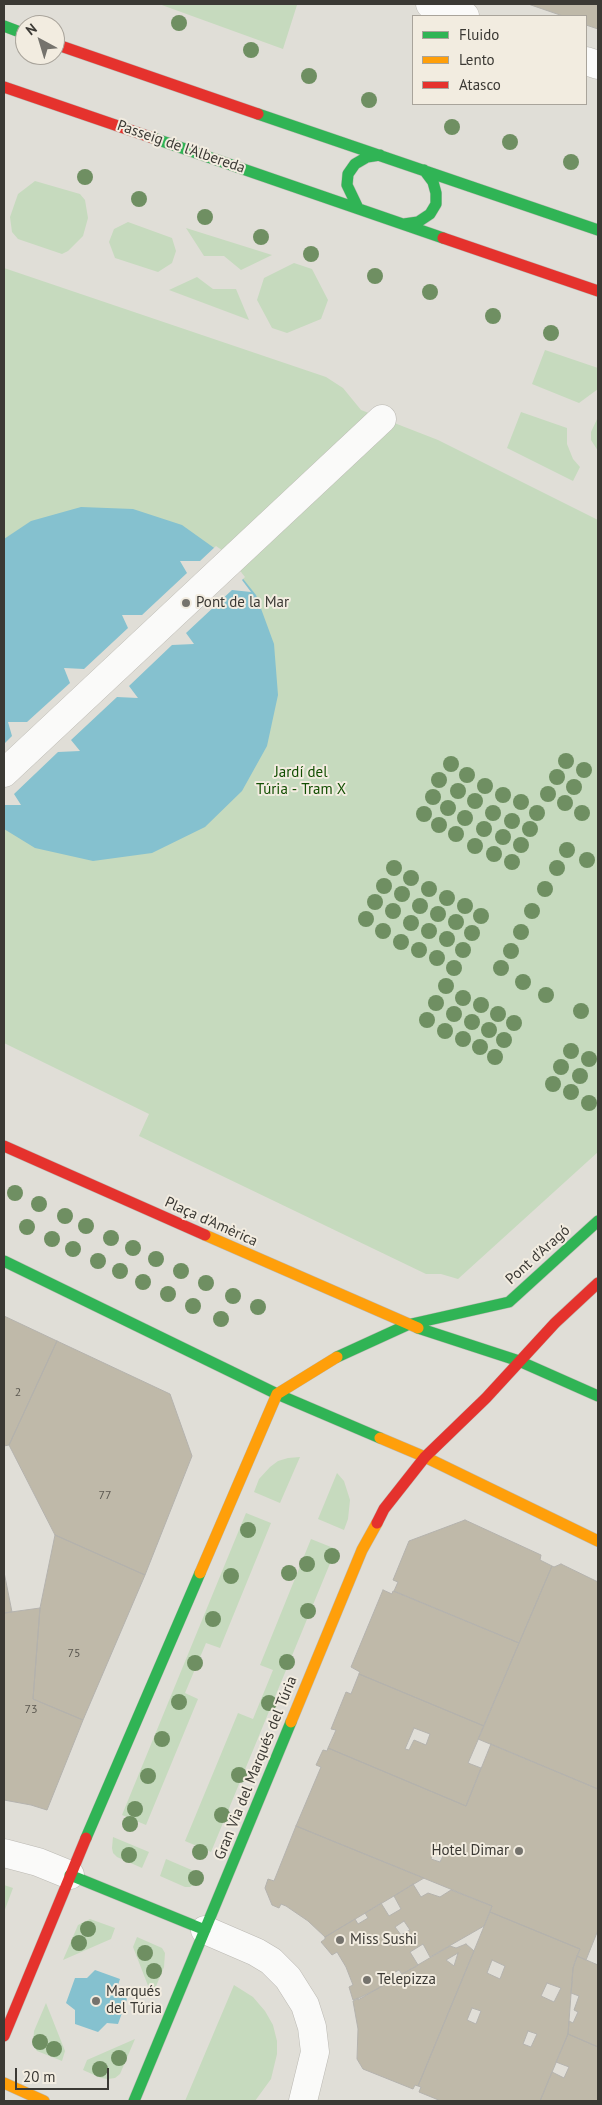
<!DOCTYPE html>
<meta charset="utf-8">
<style>
body{margin:0}
#map{position:relative;width:602px;height:2105px;overflow:hidden;background:#e0ded7;font-family:"PT Sans",sans-serif}
canvas{display:block}
.frame{position:absolute;inset:0;border:5px solid #3b3934;pointer-events:none}
.legend{position:absolute;left:412px;top:15px;width:175px;height:90px;box-sizing:border-box;background:#f2ece0;border:1px solid #a9a49b;margin:0;padding:6px 9px;list-style:none;font-size:15px;color:#3b3934}
.legend li{display:flex;align-items:center;gap:10px;height:25px}
.legend b{width:25px;border:1px solid #a9a49b}
.north{position:absolute;left:15px;top:15px;width:50px;height:50px;box-sizing:border-box;background:#f2ece0;border:1px solid #a9a49b;border-radius:50%;rotate:321deg;font-size:14px;font-weight:700;line-height:20px;text-align:center;color:#3b3934}
.north::after{content:'';display:block;margin:auto;width:18px;height:22px;background:#75736d;clip-path:polygon(50% 0,100% 100%,50% 72%,0 100%)}
.scale{position:absolute;left:15px;top:2068px;width:94px;height:22px;box-sizing:border-box;border:2px solid #3b3934;border-top:0;padding-left:6px;font-size:15px;line-height:18px;white-space:nowrap;color:#3b3934;-webkit-text-stroke:4px #f2ece0;paint-order:stroke}
</style>
<div id="map">
<canvas width="602" height="2105"></canvas>
<div class="frame"></div>
<ul class="legend">
<li><b style="height:6px;background:#30b455"></b>Fluido</li>
<li><b style="height:6px;background:#ff9f0a"></b>Lento</li>
<li><b style="height:6px;background:#e5322d"></b>Atasco</li>
</ul>
<div class="north">N</div>
<div class="scale">20 m</div>
</div>
<script>
const g = document.querySelector('canvas').getContext('2d');
g.lineJoin = 'round';
function fillPath(path, color) {
  g.fillStyle = color;
  g.fill(path, 'evenodd');
}
function poly(rows) {
  const path = new Path2D();
  for (const r of rows) {
    path.moveTo(r[0], r[1]);
    for (let i = 2; i < r.length; i += 2) path.lineTo(r[i], r[i + 1]);
  }
  return path;
}
function strokePath(path, color, width, dash) {
  g.strokeStyle = color;
  g.lineWidth = width;
  g.lineCap = dash ? 'butt' : 'round';
  g.setLineDash(dash || []);
  g.stroke(path);
}
function drawText(font, color, halo, rows, align = 'center') {
  g.font = font + ' "PT Sans",sans-serif';
  g.lineWidth = 4;
  g.setLineDash([]);
  g.textBaseline = 'middle';
  g.strokeStyle = halo;
  g.fillStyle = color;
  for (const [text, x, y, turn = 0] of rows) {
    g.save();
    g.translate(x, y);
    g.rotate((+turn || 0) * Math.PI / 180);
    g.textAlign = isNaN(turn) ? turn : align;
    if (halo) g.strokeText(text, 0, 0);
    g.fillText(text, 0, 0);
    g.restore();
  }
}
fillPath(poly([
 [159,4,293,4,297,5,283,49],
 [35,181,80,194,85,200,88,218,83,236,68,251,62,254,18,239,12,232,10,217,18,194],
 [128,222,172,238,176,251,172,263,158,272,115,258,109,242,114,229],
 [186,228,272,255,241,270,224,256,204,256],
 [294,263,312,269,328,300,321,319,287,333,272,328,257,300,264,278],
 [4,268,326,377,343,388,361,410,438,440,598,520,598,1152,458,1279,441,1274,426,1274,139,1136,149,1114,4,1043],
 [197,277,213,289,236,289,249,320,169,290],
 [545,350,598,368,598,389,579,403,532,384],
 [521,412,567,428,567,444,573,459,580,467,573,481,507,448],
 [598,417,598,451,591,440,591,432],
 [300,1457,280,1503,254,1492,259,1479,270,1467,278,1461,288,1458],
 [337,1473,344,1481,350,1500,348,1519,344,1530,318,1519],
 [246,1513,271,1523,220,1648,206,1643,185,1693,198,1699,146,1825,122,1815],
 [311,1539,336,1549,211,1852,185,1841,238,1713,253,1719,273,1670,260,1665],
 [113,1837,149,1852,142,1868,117,1857,113,1853,112,1848],
 [166,1859,201,1874,199,1881,190,1887,185,1887,160,1876],
 [4,1885,13,1888,4,1912],
 [90,1919,115,1928,111,1939,63,1960,78,1925],
 [137,1937,162,1948,165,1953,164,1967,152,1996,133,1947],
 [234,1985,253,1997,265,2011,273,2025,277,2041,277,2054,271,2079,255,2101,185,2101],
 [46,2003,65,2051,62,2061,37,2051,33,2045,34,2031],
 [135,2039,120,2074,115,2078,108,2079,101,2078,83,2070,87,2060]
]), '#c6dabe');
fillPath(poly([
 [81,507,133,509,182,525,224,555,256,595,274,644,278,695,267,746,242,791,205,827,152,853,93,861,35,848,4,829,4,539,31,521],
 [95,1970,120,1979,118,1985,120,1991,127,1999,118,2024,107,2023,98,2032,75,2024,75,2010,66,2003,75,1978,87,1978]
]), '#85c1cf');
fillPath(poly([
 [216,546,226,553,245,577,242,580,251,592,232,590,186,633,194,644,172,645,129,686,138,698,117,697,71,740,80,751,58,752,14,794,21,805,4,805,4,744,12,736,8,722,27,722,70,683,64,668,84,669,128,628,122,615,142,615,187,573,180,561,200,561]
]), '#e0ded7');
const building = poly([
 [528,4,598,4,598,29,586,25,586,16,563,16,528,4],
 [4,1316,57,1341,9,1445,4,1446,4,1316],
 [57,1341,170,1394,192,1456,145,1575,55,1535,9,1445,57,1341],
 [465,1520,541,1555,540,1560,552,1566,519,1643,394,1591,398,1582,393,1580,409,1541,465,1520],
 [55,1535,145,1575,83,1720,33,1699,40,1608,55,1535],
 [561,1564,598,1582,598,1789,478,1739,552,1566,554,1567,561,1564],
 [4,1572,12,1612,4,1613,4,1572],
 [383,1590,392,1594,393,1591,519,1643,484,1726,359,1674,360,1672,351,1667,383,1590],
 [40,1608,33,1699,83,1720,47,1810,31,1805,4,1800,4,1613,40,1608],
 [359,1674,484,1726,468,1763,481,1768,466,1806,328,1748,336,1730,331,1729,346,1692,351,1694,359,1674],
 [414,1728,430,1734,426,1745,414,1740,409,1750,405,1749,414,1728],
 [491,1744,598,1789,598,1930,586,1960,577,1956,580,1949,490,1912,492,1906,296,1826,321,1767,316,1765,323,1750,327,1751,328,1748,466,1806,491,1744],
 [434,1849,444,1854,440,1862,431,1859,434,1849],
 [296,1826,335,1842,424,1878,325,1937,308,1921,286,1906,281,1904,279,1908,272,1905,265,1888,268,1879,274,1881,296,1826],
 [413,1884,421,1897,428,1893,440,1897,451,1890,492,1906,484,1926,430,1957,423,1944,410,1952,418,1965,417,1966,402,1974,399,1970,388,1976,391,1981,389,1982,358,2000,358,1998,353,2000,349,1987,353,1985,346,1967,337,1952,332,1955,321,1942,325,1939,325,1937,355,1919,358,1924,368,1918,365,1913,381,1903,389,1916,401,1909,394,1896,413,1884],
 [404,1921,410,1930,401,1935,395,1927,404,1921],
 [490,1912,580,1949,573,1968,568,2034,540,2101,441,2101,419,2092,421,2087,418,2086,490,1912],
 [492,1960,505,1966,500,1979,487,1973,492,1960],
 [547,1983,561,1988,554,2002,541,1996,547,1983],
 [472,2008,481,2011,476,2024,467,2020,472,2008],
 [528,2031,537,2034,531,2047,523,2044,528,2031],
 [466,1944,474,1951,418,2086,415,2085,413,2089,363,2069,357,2059,358,2029,353,2001,377,1989,450,1946,456,1948,466,1944],
 [458,1953,454,1966,446,1960,458,1953],
 [577,1956,598,1965,598,2047,568,2034,569,2021,573,2023,578,2012,574,2010,579,1996,571,1993,573,1968,577,1956],
 [568,2034,598,2047,598,2101,540,2101,552,2072,564,2078,569,2067,556,2062,568,2034]
]);
fillPath(building, '#bfb9a9');
strokePath(building, '#b4b2ad', 1);
const street = poly([
 [430,4,465,16],
 [586,61,598,65],
 [4,773,382,419],
 [4,1853,38,1862,70,1875],
 [205,1930,256,1952,271,1961,288,1978,305,2005,312,2027,315,2052,303,2101]
]);
const fast = poly([
 [4,26,25,34],
 [258,114,598,230],
 [153,138,443,238],
 [358,208,347,185,348,174,355,164,367,157,380,155],
 [404,224,418,222,430,214,436,204,436,193,433,182,424,170],
 [4,1261,277,1394,380,1438],
 [418,1328,519,1361,598,1396],
 [337,1357,407,1325,509,1302,598,1221],
 [86,1838,200,1573],
 [70,1875,205,1930],
 [134,2101,291,1722]
]);
const slow = poly([
 [205,1235,418,1328],
 [380,1438,425,1457,598,1541],
 [200,1573,277,1394,337,1357],
 [291,1722,362,1550,377,1523],
 [4,2083,44,2101]
]);
const jam = poly([
 [55,44,258,114],
 [4,87,153,138],
 [443,238,598,291],
 [4,1146,205,1235],
 [377,1523,384,1509,425,1457,486,1398,555,1323,598,1283],
 [4,2036,86,1838]
]);
strokePath(street, '#bbb9b3', 29);
strokePath(fast, '#bbb9b3', 12);
strokePath(slow, '#bbb9b3', 12);
strokePath(jam, '#bbb9b3', 12);
strokePath(street, '#fafaf9', 28);
strokePath(fast, '#30b455', 11);
strokePath(slow, '#ff9f0a', 11);
strokePath(jam, '#e5322d', 11);
g.fillStyle = '#6f8f62';
for (const [x, y] of [
 [179,23],
 [251,50],
 [309,76],
 [369,100],
 [452,127],
 [510,142],
 [571,162],
 [85,177],
 [139,199],
 [205,217],
 [261,237],
 [311,254],
 [375,276],
 [430,292],
 [493,316],
 [551,333],
 [566,761],
 [451,764],
 [584,770],
 [467,775],
 [557,777],
 [439,780],
 [485,786],
 [574,787],
 [458,791],
 [548,794],
 [503,795],
 [433,797],
 [475,801],
 [521,802],
 [565,803],
 [448,808],
 [493,813],
 [537,813],
 [582,813],
 [424,814],
 [465,818],
 [512,821],
 [439,825],
 [484,829],
 [530,829],
 [456,834],
 [503,837],
 [521,845],
 [475,846],
 [567,850],
 [494,854],
 [587,860],
 [512,862],
 [394,868],
 [557,868],
 [411,878],
 [384,886],
 [429,889],
 [545,889],
 [402,894],
 [447,898],
 [375,902],
 [420,906],
 [465,906],
 [393,911],
 [532,911],
 [438,914],
 [481,916],
 [366,919],
 [456,922],
 [411,923],
 [383,931],
 [429,931],
 [521,932],
 [472,933],
 [447,939],
 [401,942],
 [419,950],
 [463,950],
 [511,951],
 [437,958],
 [454,968],
 [501,968],
 [523,982],
 [446,986],
 [546,995],
 [463,998],
 [436,1003],
 [481,1005],
 [581,1011],
 [454,1014],
 [498,1014],
 [427,1020],
 [472,1022],
 [514,1023],
 [489,1030],
 [445,1031],
 [463,1039],
 [504,1040],
 [480,1047],
 [571,1051],
 [495,1057],
 [589,1059],
 [561,1067],
 [580,1076],
 [553,1084],
 [571,1092],
 [589,1103],
 [15,1193],
 [39,1204],
 [65,1216],
 [86,1226],
 [27,1227],
 [111,1238],
 [52,1239],
 [133,1248],
 [73,1249],
 [156,1259],
 [98,1261],
 [120,1271],
 [181,1271],
 [143,1282],
 [206,1283],
 [168,1294],
 [233,1296],
 [193,1306],
 [258,1307],
 [221,1319],
 [248,1530],
 [332,1556],
 [307,1564],
 [289,1573],
 [231,1576],
 [308,1611],
 [213,1619],
 [287,1662],
 [195,1663],
 [179,1702],
 [269,1703],
 [162,1739],
 [239,1775],
 [148,1776],
 [135,1809],
 [222,1815],
 [130,1824],
 [200,1852],
 [129,1855],
 [196,1878],
 [88,1929],
 [79,1943],
 [145,1953],
 [154,1971],
 [40,2042],
 [54,2049],
 [119,2058],
 [100,2069]
]) {
  g.beginPath();
  g.arc(x, y, 8, 0, 2 * Math.PI);
  g.fill();
}
for (const [x, y, r, color] of [
 [186,603,5,"#75736d"],
 [519,1851,5,"#75736d"],
 [340,1940,5,"#75736d"],
 [367,1980,5,"#75736d"],
 [96,2001,5,"#75736d"]
]) {
  const dot = new Path2D();
  dot.arc(x, y, r, 0, 2 * Math.PI);
  g.fillStyle = color;
  g.fill(dot);
  strokePath(dot, '#f2ece0', 2);
}
drawText('12px', '#5c5951', null, [
 ["2",18,1393],
 ["77",105,1496],
 ["75",74,1654],
 ["73",31,1710]
]);
drawText('15px', '#3b3934', '#f2ece0', [
 ["Passeig de l'Albereda",181,147,19],
 ["Plaça d'Amèrica",211,1222,24],
 ["Pont d'Aragó",538,1255,-42],
 ["Gran Via del Marqués del Túria",256,1768,-68]
]);
drawText('15px', '#3b3934', '#f2ece0', [
 ["Pont de la Mar",196,603],
 ["Hotel Dimar",509,1851,"right"],
 ["Miss Sushi",350,1940],
 ["Telepizza",377,1980],
 ["Marqués",106,1992],
 ["del Túria",106,2009]
], 'left');
drawText('15px', '#124e02', '#f2ece0', [
 ["Jardí del",301,773],
 ["Túria - Tram X",301,790]
]);
</script>
